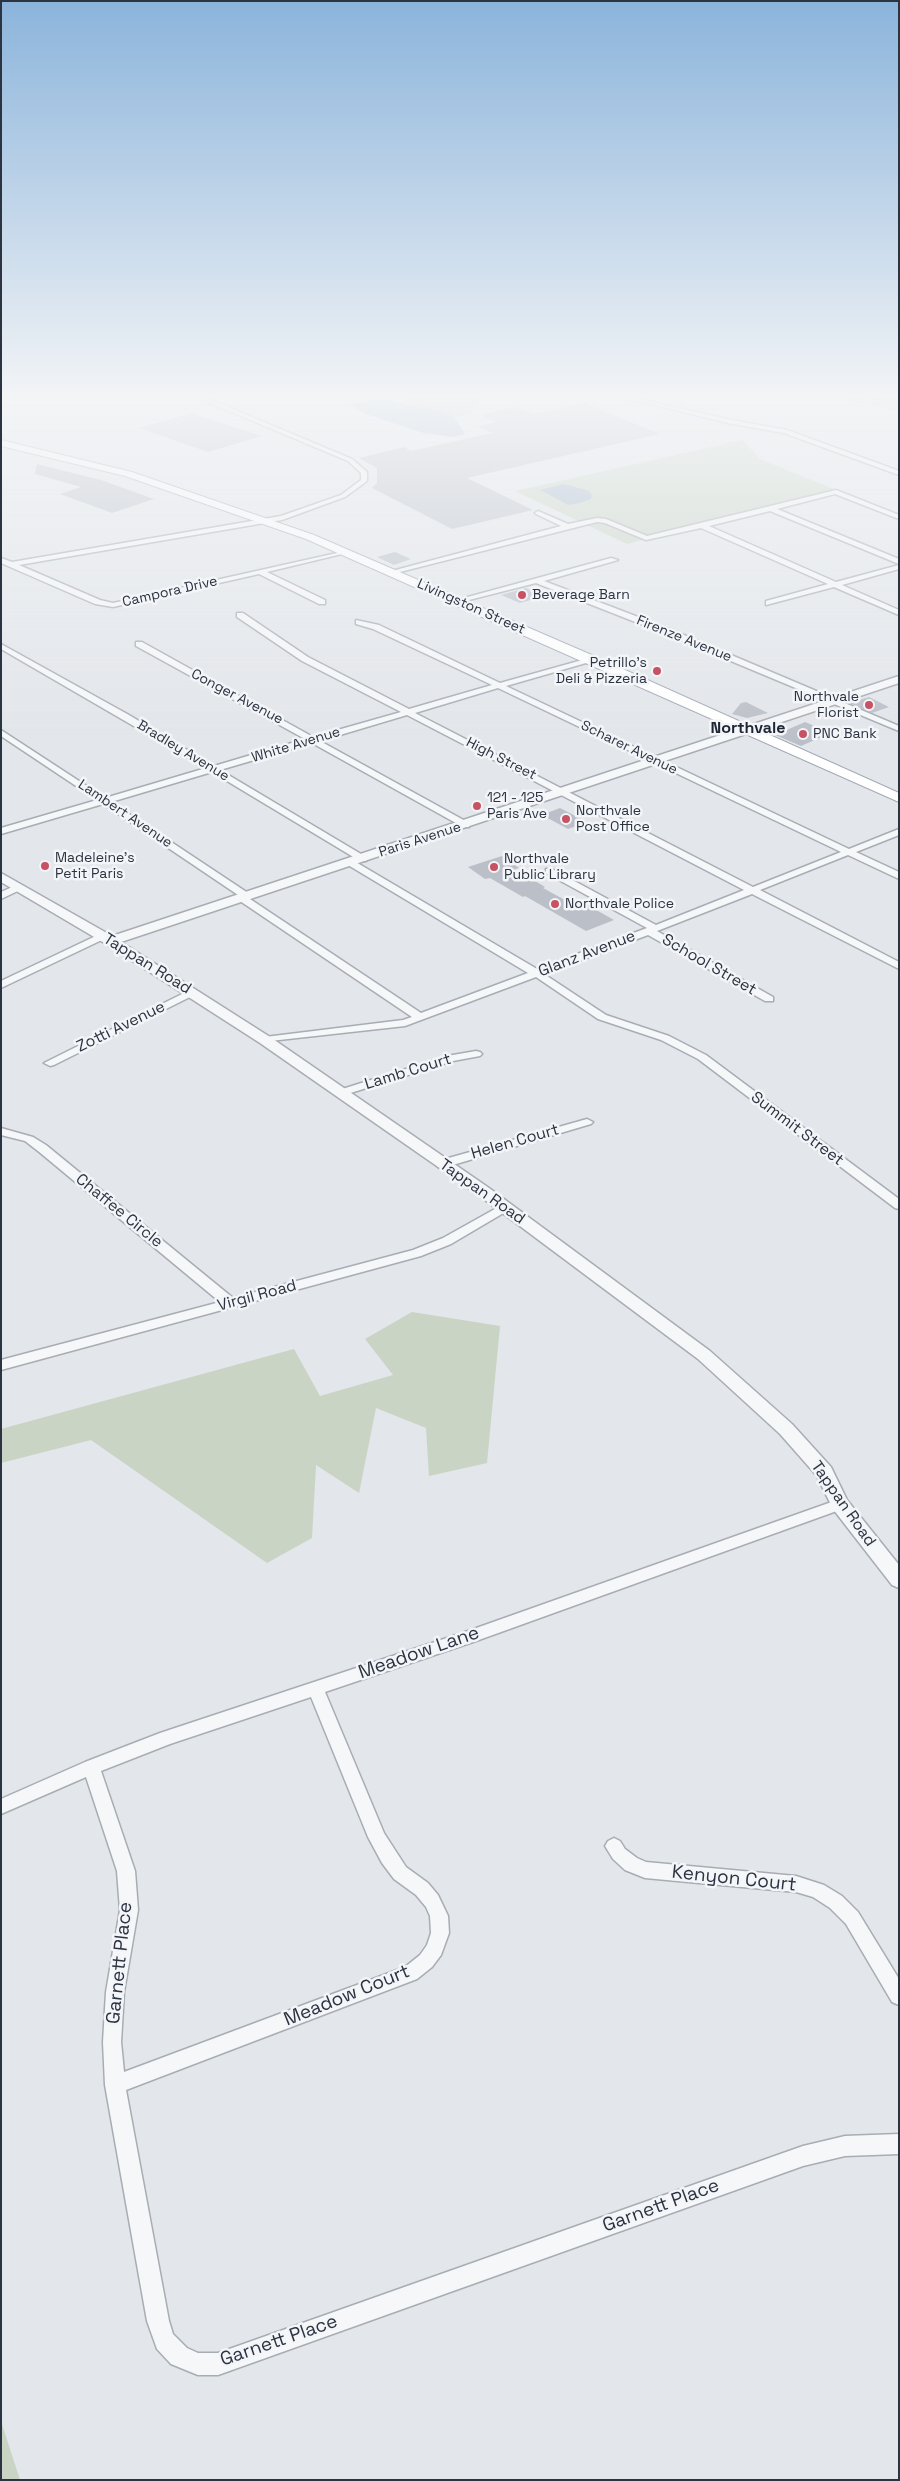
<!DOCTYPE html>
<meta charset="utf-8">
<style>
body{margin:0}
#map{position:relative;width:900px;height:2481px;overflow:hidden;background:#e3e6ea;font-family:"Space Grotesk",sans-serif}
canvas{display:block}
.frame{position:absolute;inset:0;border:2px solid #2c3442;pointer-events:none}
</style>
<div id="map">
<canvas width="900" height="2481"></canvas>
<div class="frame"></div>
</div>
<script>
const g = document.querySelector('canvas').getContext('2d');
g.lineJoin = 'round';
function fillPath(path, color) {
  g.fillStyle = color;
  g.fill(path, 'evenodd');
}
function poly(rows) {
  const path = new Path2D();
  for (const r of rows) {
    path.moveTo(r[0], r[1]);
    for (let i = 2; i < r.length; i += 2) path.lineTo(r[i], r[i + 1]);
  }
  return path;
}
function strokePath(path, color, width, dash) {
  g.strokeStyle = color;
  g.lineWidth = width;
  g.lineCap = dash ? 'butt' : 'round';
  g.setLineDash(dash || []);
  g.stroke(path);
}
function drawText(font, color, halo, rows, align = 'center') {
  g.font = font + ' "Space Grotesk",sans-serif';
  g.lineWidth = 5;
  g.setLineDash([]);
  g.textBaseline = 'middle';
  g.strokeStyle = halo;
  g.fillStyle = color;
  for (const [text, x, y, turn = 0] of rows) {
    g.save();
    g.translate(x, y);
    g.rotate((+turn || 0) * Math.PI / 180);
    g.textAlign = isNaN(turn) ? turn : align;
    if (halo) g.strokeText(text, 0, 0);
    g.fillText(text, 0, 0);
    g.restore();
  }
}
fillPath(poly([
 [411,397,490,397,481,400,470,415,454,417,403,402],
 [835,397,899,397,899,412],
 [743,440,760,459,836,490,627,544,515,491],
 [412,1312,500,1326,487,1463,429,1476,426,1428,376,1408,359,1493,316,1465,312,1538,267,1563,91,1440,1,1463,1,1429,294,1349,320,1396,393,1375,365,1339],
 [1,2421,20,2480,1,2480]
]), '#c9d4c5');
fillPath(poly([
 [384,399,444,412,454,417,465,434,454,437,423,433,366,414,349,404],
 [564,484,589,491,592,495,591,499,580,503,568,505,540,490]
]), '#a1b4c8');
strokePath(poly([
 [865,397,899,401]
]), '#a1b4c8', 2.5);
fillPath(poly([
 [585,403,660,434,467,478,533,510,452,529,372,488,377,483,377,468,359,458,404,447,411,451,492,433,477,426,496,422,479,415,516,407,533,414],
 [192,413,262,436,208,452,139,428],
 [37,464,101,480,154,499,112,513,60,494,81,487,35,474],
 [395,552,411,559,394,565,377,557],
 [526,588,544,596,520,603,501,595],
 [869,697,889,707,872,713,849,703],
 [746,702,768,713,747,718,732,714,741,703],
 [805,722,831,733,801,746,775,735],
 [560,808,587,822,568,829,542,815],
 [502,856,519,868,515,869,545,887,543,888,574,905,582,902,614,920,586,931,525,896,523,897,490,878,485,879,468,867]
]), '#bbbfc7');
const minor = poly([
 [196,397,204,397,352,459,367,472,367,481,345,497,282,520,19,565,100,600,113,603,346,551,346,553,267,572,325,600,325,604,319,604,259,574,113,607,95,604,1,563,1,558,12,562,281,516,341,495,361,480,361,473,348,461,196,397],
 [621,397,631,397,732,420,787,430,899,471,899,475,784,433,732,424,621,397],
 [836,490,899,515,899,519,835,494,777,509,899,559,899,564,770,511,709,526,836,582,899,565,899,569,842,585,899,610,899,615,834,587,766,605,766,601,828,584,701,528,646,540,605,523,597,522,392,574,388,572,561,526,536,514,535,513,538,511,568,524,597,518,606,519,647,536,836,490],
 [611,558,618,560,544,581,672,630,899,726,899,731,666,634,536,583,457,603,453,601,611,558],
 [237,613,243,613,308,657,409,709,492,685,373,629,356,624,356,620,379,625,500,683,593,657,593,661,506,686,849,849,899,829,899,835,856,852,899,872,899,879,848,855,760,890,899,962,899,969,752,894,657,931,773,997,773,1001,765,1001,648,935,544,974,606,1015,669,1036,706,1055,899,1199,899,1209,895,1208,698,1059,661,1040,598,1019,536,977,405,1026,261,1042,260,1040,265,1037,403,1020,412,1017,240,901,238,899,241,897,103,804,1,834,1,828,97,800,1,736,1,730,105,798,206,768,1,649,1,644,129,715,214,766,305,739,136,646,136,642,142,642,313,737,401,712,302,661,237,617,237,613],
 [498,688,841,852,753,887,415,713,498,688],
 [407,715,744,890,656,925,552,869,546,869,546,873,647,928,537,969,354,861,348,861,348,865,528,973,421,1013,250,899,253,897,251,895,111,802,212,772,360,861,366,861,366,857,220,770,312,743,463,827,469,827,469,823,320,741,407,715],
 [19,884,24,887,22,889,1,899,1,892,19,884],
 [102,933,106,934,106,938,1,988,1,981,102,933],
 [192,989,197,992,196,994,54,1065,50,1066,44,1063,192,989],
 [476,1051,480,1052,482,1054,480,1056,453,1061,344,1095,340,1096,334,1093,336,1091,447,1056,476,1051],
 [587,1119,593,1122,591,1124,446,1167,438,1167,436,1164,438,1161,587,1119],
 [1,1128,33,1137,46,1145,233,1298,413,1250,443,1238,502,1205,510,1205,512,1208,451,1244,421,1256,1,1370,1,1360,220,1302,38,1151,25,1141,1,1135,1,1128],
 [840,1499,845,1500,847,1504,845,1508,476,1641,325,1692,384,1833,406,1867,428,1883,438,1895,448,1916,449,1933,441,1955,432,1967,417,1979,126,2090,169,2321,173,2334,187,2348,198,2353,218,2353,803,2146,845,2136,899,2134,899,2154,845,2156,803,2166,218,2375,198,2375,171,2364,157,2349,147,2321,105,2085,103,2042,106,1992,120,1910,117,1871,86,1777,1,1814,1,1799,85,1762,160,1733,465,1632,840,1499],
 [311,1697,368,1837,382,1863,394,1879,416,1895,426,1907,430,1916,431,1933,427,1945,420,1955,405,1967,124,2072,121,2042,124,1992,138,1910,135,1871,101,1771,170,1744,311,1697],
 [614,1838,620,1841,625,1849,637,1858,646,1862,796,1876,824,1885,842,1896,858,1912,899,1979,899,2005,892,2002,846,1924,830,1908,813,1897,796,1892,645,1878,625,1870,613,1859,605,1846,608,1841,614,1838]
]);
const tertiary = poly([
 [899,676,899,683,121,942,270,1037,489,1188,710,1351,792,1424,831,1467,847,1500,899,1565,899,1588,892,1585,833,1509,817,1476,780,1434,698,1359,477,1194,260,1043,106,944,1,882,1,873,112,936,899,676]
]);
const primary = poly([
 [1,440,132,472,314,535,594,656,899,793,899,802,306,539,125,476,1,446,1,440]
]);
strokePath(minor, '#a8adb4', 3);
strokePath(tertiary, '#a8adb4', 3);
strokePath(primary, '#a3aab5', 2);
fillPath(minor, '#f6f7f9');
fillPath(tertiary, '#f6f7f9');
fillPath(primary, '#fff');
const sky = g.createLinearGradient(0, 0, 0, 744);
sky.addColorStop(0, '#8bb4db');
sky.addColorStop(0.53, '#f2f4f6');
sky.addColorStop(1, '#f2f4f600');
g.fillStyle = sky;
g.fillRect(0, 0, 900, 744);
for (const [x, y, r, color] of [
 [522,595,5,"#c65263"],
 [657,671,5,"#c65263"],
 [869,705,5,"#c65263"],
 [803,734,5,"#c65263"],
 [477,806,5,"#c65263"],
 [566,819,5,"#c65263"],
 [45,866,5,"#c65263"],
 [494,867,5,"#c65263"],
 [555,904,5,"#c65263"]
]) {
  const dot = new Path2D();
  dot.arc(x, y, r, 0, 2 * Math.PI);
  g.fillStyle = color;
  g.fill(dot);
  strokePath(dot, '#f3f5f8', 2);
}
drawText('14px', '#2c3442', '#f3f5f8', [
 ["Campora Drive",170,592,-13],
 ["Livingston Street",471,607,24],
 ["Firenze Avenue",684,639,22],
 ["Conger Avenue",237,697,28],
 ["White Avenue",296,745,-17],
 ["Scharer Avenue",629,748,26],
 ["Bradley Avenue",183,751,31],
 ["High Street",501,759,27],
 ["Lambert Avenue",125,814,34],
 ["Paris Avenue",420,840,-18]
]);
drawText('14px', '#2c3442', '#f3f5f8', [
 ["Beverage Barn",532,595],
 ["Petrillo's",647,663,"right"],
 ["Deli & Pizzeria",647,679,"right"],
 ["Northvale",859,697,"right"],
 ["Florist",859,713,"right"],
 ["PNC Bank",813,734],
 ["121 - 125",487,798],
 ["Paris Ave",487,814],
 ["Northvale",576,811],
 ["Post Office",576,827],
 ["Madeleine’s",55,858],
 ["Petit Paris",55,874],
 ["Northvale",504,859],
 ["Public Library",504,875],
 ["Northvale Police",565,904]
], 'left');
drawText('bold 16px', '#1e2533', '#f3f5f8', [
 ["Northvale",748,729]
]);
drawText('16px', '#2c3442', '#f3f5f8', [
 ["Glanz Avenue",587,954,-21],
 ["Tappan Road",147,964,32],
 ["School Street",709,965,30],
 ["Zotti Avenue",121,1027,-26],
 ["Lamb Court",408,1072,-17],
 ["Summit Street",797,1129,37],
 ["Helen Court",515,1142,-16],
 ["Tappan Road",482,1192,35],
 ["Chaffee Circle",119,1211,39],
 ["Virgil Road",257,1296,-15],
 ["Tappan Road",843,1504,55]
]);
drawText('19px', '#2c3442', '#f3f5f8', [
 ["Meadow Lane",419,1653,-19],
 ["Kenyon Court",734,1879,6],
 ["Garnett Place",120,1963,-84],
 ["Meadow Court",347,1996,-22],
 ["Garnett Place",661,2206,-20],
 ["Garnett Place",279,2341,-19]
]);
</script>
